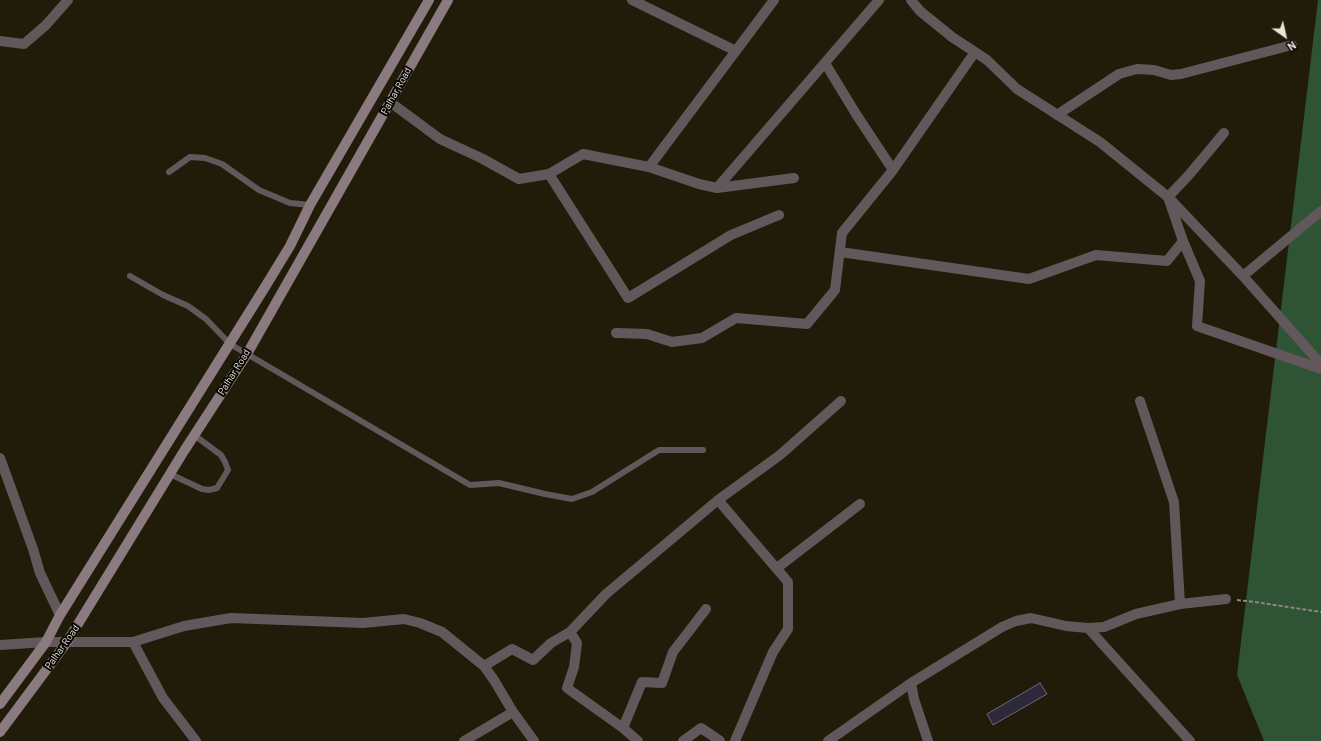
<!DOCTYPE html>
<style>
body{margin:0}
#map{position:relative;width:1321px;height:741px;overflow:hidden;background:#211b09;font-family:Barlow,sans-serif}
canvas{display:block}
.north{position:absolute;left:1265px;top:16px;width:40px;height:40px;-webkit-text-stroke:3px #080602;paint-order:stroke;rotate:146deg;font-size:11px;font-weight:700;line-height:16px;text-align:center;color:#e9e5d9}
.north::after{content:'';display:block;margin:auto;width:14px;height:18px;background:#e9e5d9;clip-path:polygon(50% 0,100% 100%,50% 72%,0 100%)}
</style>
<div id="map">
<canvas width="1321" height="741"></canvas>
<div class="north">N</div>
</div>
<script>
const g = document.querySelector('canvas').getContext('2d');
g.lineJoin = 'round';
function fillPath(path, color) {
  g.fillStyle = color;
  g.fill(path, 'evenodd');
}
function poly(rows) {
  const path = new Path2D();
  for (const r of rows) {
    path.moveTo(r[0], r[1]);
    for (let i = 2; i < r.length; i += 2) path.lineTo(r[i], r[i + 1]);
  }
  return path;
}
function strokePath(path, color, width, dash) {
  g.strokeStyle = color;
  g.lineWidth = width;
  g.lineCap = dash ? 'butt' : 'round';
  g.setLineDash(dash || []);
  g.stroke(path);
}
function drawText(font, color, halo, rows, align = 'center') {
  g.font = font + ' Barlow,sans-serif';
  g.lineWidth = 4;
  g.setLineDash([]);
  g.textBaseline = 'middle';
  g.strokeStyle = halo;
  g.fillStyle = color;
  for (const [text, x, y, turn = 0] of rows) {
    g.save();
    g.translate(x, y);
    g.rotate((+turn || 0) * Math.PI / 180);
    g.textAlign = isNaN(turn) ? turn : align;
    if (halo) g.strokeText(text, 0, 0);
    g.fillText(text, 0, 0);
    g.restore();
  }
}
fillPath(poly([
 [1318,0,1321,0,1321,741,1264,741,1237,675]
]), '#2e5335');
const building = poly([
 [1040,683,1047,694,993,725,987,714,1040,683]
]);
fillPath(building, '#2d293a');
strokePath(building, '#6c687b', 1);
strokePath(poly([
 [1237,600,1255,602,1321,612]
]), '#8e897a', 2, [4, 2]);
strokePath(poly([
 [169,172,190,157,205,158,222,164,259,190,290,203,310,205],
 [130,276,163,295,188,306,206,319,230,344,470,485,499,483,545,494,572,499,592,492,659,450,703,450],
 [170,474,202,489,209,490,217,488,228,470,225,462,221,455,194,435]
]), '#62585b', 6);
strokePath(poly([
 [632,0,736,51],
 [911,0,920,11,952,37,987,60,1017,89,1100,142,1168,197,1183,241,1200,281,1197,326,1321,369],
 [0,41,24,44,46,25,68,0],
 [825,63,856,114,893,170],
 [390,102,440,139,481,158,519,179,549,174,583,154,649,167,699,184,717,188,794,178],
 [1057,115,1119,74,1137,69,1154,70,1171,75,1181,74,1292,45],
 [1224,133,1188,176,1168,197,1243,276,1321,364],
 [649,167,774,0],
 [549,174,628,298,731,235,779,215],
 [717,188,879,0],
 [840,252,1029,279,1096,255,1167,261,1183,241],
 [1243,276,1321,211],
 [616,333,647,334,672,342,702,338,736,318,807,324,835,290,842,233,893,170,975,52],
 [1140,401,1174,502,1180,604],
 [0,458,33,549,40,573,60,615],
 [718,500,788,582,788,629,773,652,735,741],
 [777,568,860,504],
 [1088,628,1190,741],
 [570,632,577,643,574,667,567,688,623,728,638,741],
 [133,642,163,698,196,741],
 [0,645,46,642,133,642,184,626,231,618,363,623,404,619,420,623,442,632,484,666,494,680,513,712,534,741],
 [484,666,512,649,533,660,551,643,570,632,606,594,718,500,780,455,841,401],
 [911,683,914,699,928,741],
 [623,728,642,682,662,683,673,652,706,609],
 [464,741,513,712],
 [683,741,701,728,720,741],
 [828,741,911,683,1002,627,1016,621,1031,618,1066,626,1088,628,1104,627,1136,614,1180,604,1226,599]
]), '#62585b', 10);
strokePath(poly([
 [0,704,46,642,60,615,265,287,290,246,310,205,429,0],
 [0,732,67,642,184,451,247,354,448,0]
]), '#8b7a7f', 10);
drawText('10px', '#e9e5d9', '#080602', [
 ["Palhar Road",396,91,-61],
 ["Palhar Road",234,372,-58],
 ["Palhar Road",62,647,-55]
]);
</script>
